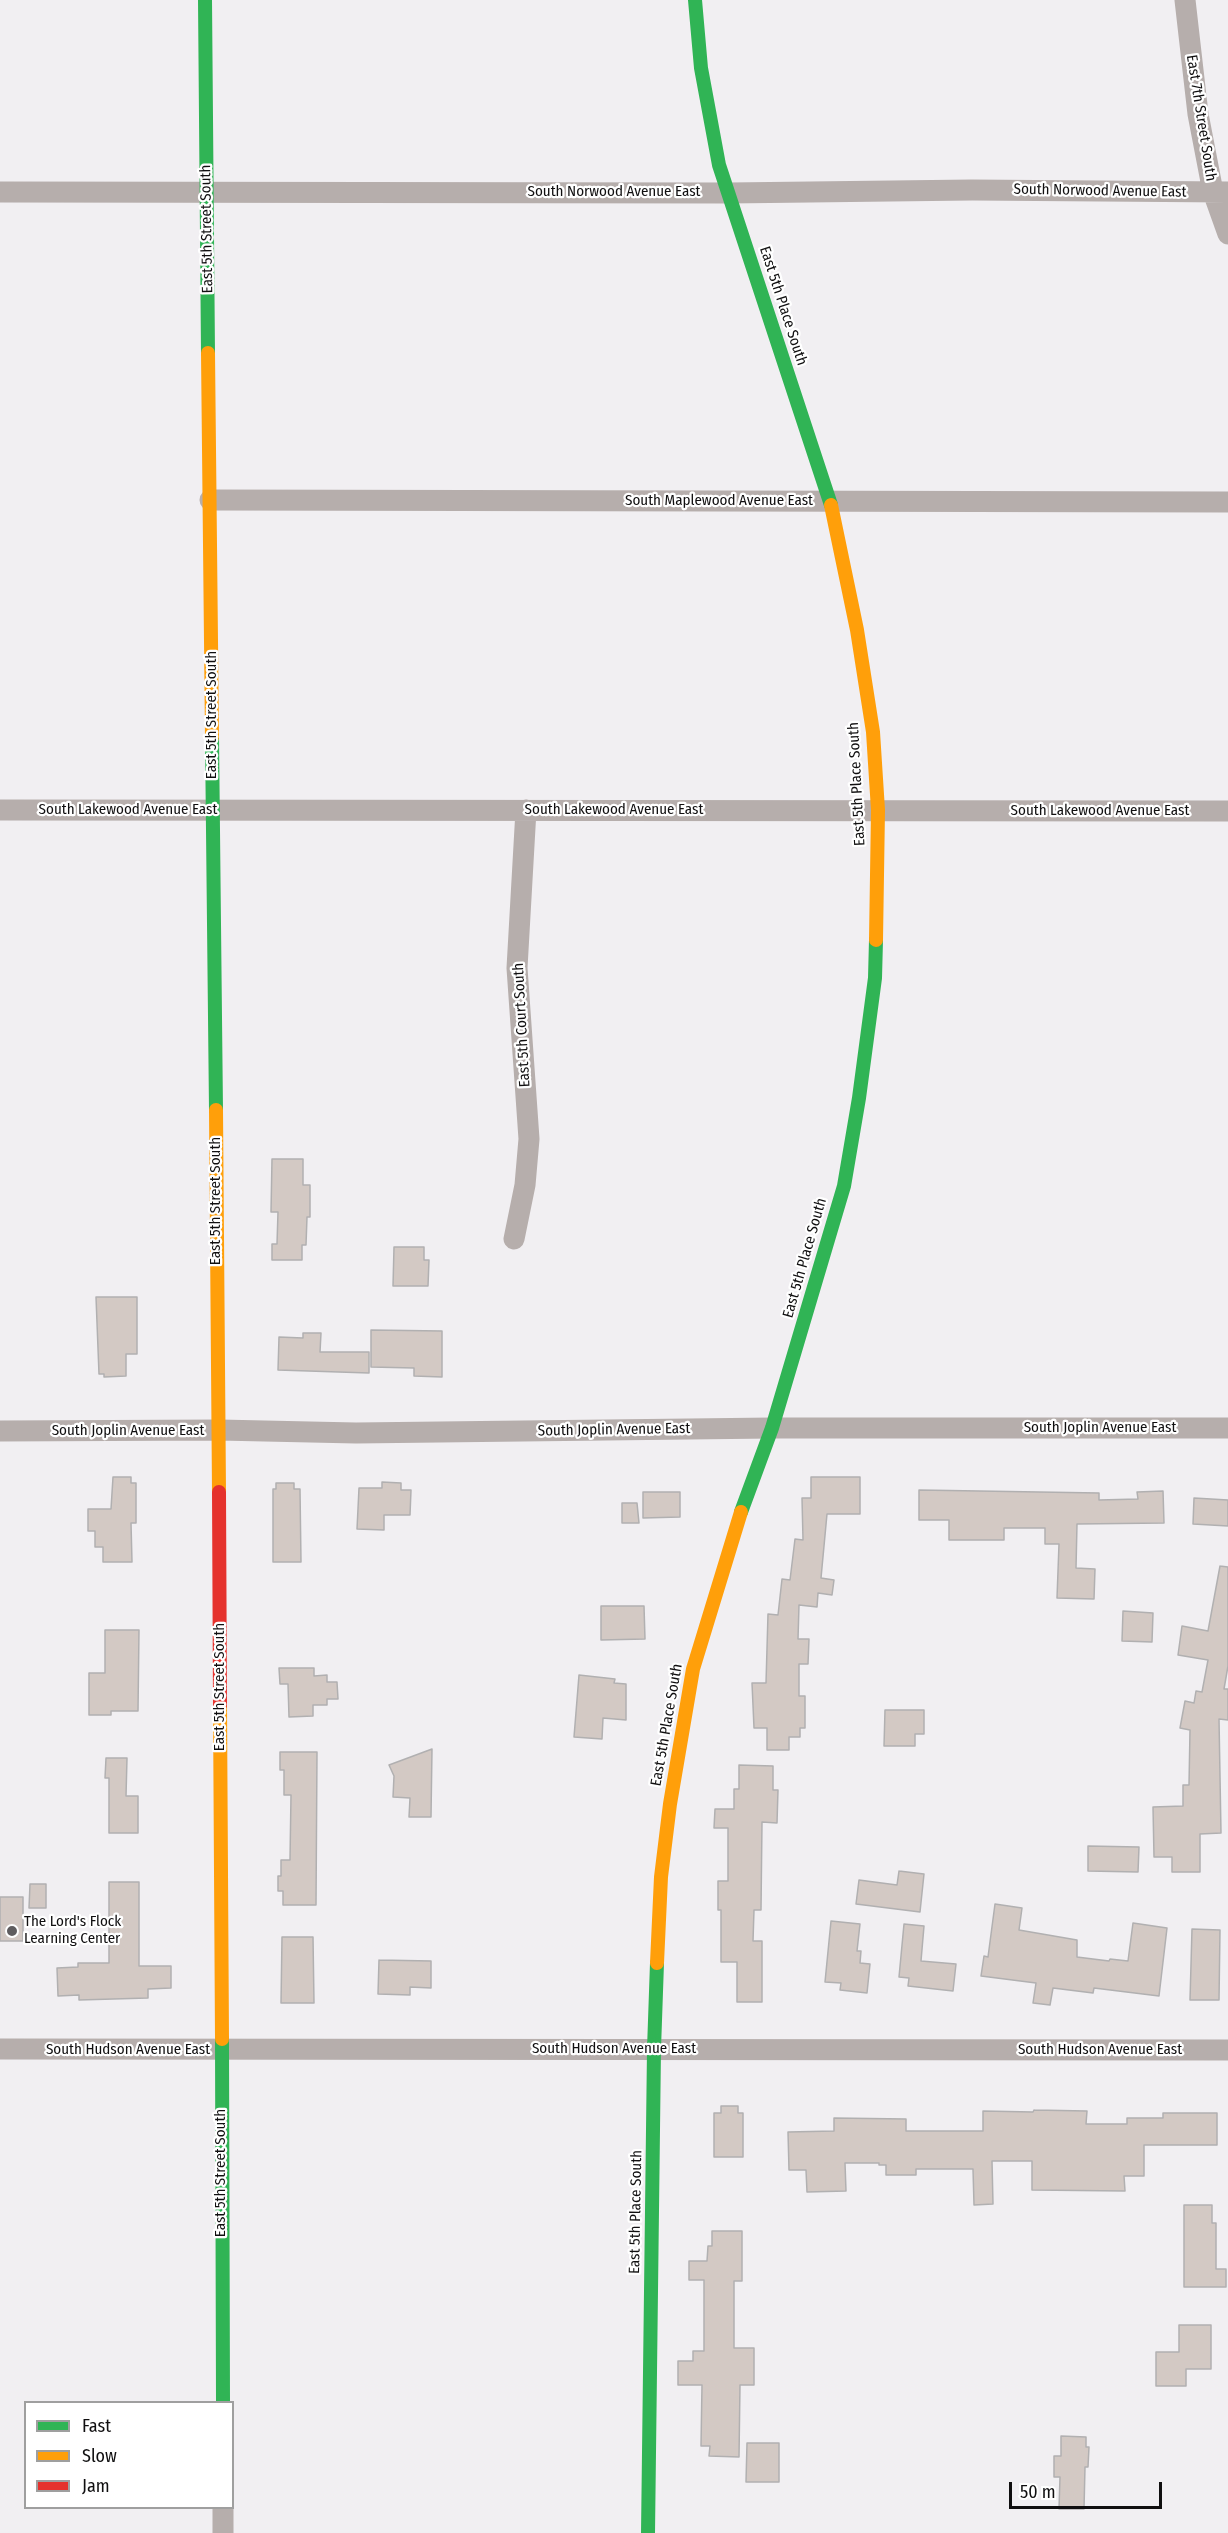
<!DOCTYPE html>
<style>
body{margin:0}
#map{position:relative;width:1228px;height:2533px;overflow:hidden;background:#f1eff2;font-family:"Fira Sans Condensed",sans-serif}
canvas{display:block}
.legend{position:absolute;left:24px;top:2401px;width:210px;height:108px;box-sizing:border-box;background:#fff;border:2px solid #9f9f9f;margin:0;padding:8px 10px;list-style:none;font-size:18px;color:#100f10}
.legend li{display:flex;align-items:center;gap:12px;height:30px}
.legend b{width:30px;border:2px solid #9f9f9f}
.scale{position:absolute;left:1009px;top:2482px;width:153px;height:27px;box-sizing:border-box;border:3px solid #100f10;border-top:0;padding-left:8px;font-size:18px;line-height:21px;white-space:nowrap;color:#100f10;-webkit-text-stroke:4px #fff;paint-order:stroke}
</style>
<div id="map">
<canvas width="1228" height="2533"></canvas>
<ul class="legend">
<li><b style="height:8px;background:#30b455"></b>Fast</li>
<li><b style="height:8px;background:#ff9f0a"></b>Slow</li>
<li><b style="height:8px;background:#e5322d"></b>Jam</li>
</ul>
<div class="scale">50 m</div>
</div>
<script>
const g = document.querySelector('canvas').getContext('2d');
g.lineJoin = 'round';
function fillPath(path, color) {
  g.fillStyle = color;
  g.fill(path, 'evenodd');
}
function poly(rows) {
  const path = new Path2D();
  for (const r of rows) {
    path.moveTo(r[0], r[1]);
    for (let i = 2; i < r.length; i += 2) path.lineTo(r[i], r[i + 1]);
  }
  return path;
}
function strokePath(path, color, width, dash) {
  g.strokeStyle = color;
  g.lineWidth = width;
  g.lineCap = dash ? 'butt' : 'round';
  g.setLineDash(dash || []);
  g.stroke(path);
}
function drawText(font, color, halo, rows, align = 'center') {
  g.font = font + ' "Fira Sans Condensed",sans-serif';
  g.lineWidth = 4.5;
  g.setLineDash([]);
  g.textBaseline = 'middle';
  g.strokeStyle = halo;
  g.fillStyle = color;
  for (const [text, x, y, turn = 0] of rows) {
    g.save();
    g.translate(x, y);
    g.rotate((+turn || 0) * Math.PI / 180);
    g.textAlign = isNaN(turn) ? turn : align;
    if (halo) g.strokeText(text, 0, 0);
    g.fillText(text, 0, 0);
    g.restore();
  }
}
const building = poly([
 [272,1159,303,1159,303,1185,310,1185,310,1217,307,1217,306,1245,302,1245,302,1260,272,1260,272,1244,277,1244,278,1212,271,1212,272,1159],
 [394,1247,424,1247,424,1260,429,1260,428,1286,393,1286,394,1247],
 [96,1297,137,1297,137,1354,126,1354,126,1376,104,1377,104,1374,99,1374,96,1297],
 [371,1330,442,1331,442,1377,414,1376,414,1368,371,1367,371,1330],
 [303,1333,321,1333,320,1352,369,1352,369,1373,278,1370,279,1337,303,1338,303,1333],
 [113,1477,131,1477,131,1483,136,1483,136,1523,131,1523,132,1562,103,1562,103,1547,95,1547,95,1531,88,1531,88,1509,111,1509,113,1477],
 [811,1477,860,1477,860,1514,827,1514,821,1578,834,1580,832,1595,818,1593,817,1607,799,1605,798,1639,809,1639,808,1664,799,1664,799,1696,805,1696,805,1728,800,1728,800,1737,789,1737,789,1750,767,1750,767,1728,754,1728,752,1683,766,1683,768,1614,778,1615,782,1579,790,1580,795,1539,803,1540,802,1498,811,1498,811,1477],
 [382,1482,401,1483,401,1490,411,1490,410,1515,384,1515,384,1530,357,1529,359,1488,382,1488,382,1482],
 [276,1483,294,1483,294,1489,300,1489,301,1562,273,1562,273,1489,276,1489,276,1483],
 [919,1490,1099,1493,1099,1500,1138,1499,1137,1492,1163,1491,1164,1523,1077,1524,1076,1568,1095,1569,1094,1599,1057,1598,1059,1544,1045,1544,1045,1528,1004,1528,1004,1540,949,1540,949,1520,919,1520,919,1490],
 [643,1492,680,1492,680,1517,643,1518,643,1492],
 [1194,1498,1228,1500,1228,1526,1193,1524,1194,1498],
 [622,1503,637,1503,639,1523,622,1523,622,1503],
 [1220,1566,1228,1567,1228,1666,1224,1689,1228,1689,1228,1720,1219,1719,1221,1833,1200,1834,1200,1872,1172,1872,1172,1857,1154,1857,1153,1807,1183,1806,1183,1785,1189,1785,1190,1730,1180,1728,1185,1701,1194,1703,1196,1691,1202,1692,1208,1660,1178,1655,1182,1626,1208,1631,1220,1566],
 [601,1606,644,1606,645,1639,601,1640,601,1606],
 [1123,1611,1153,1613,1152,1642,1122,1641,1123,1611],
 [105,1630,139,1630,138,1711,111,1711,111,1715,89,1715,89,1673,105,1673,105,1630],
 [279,1668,314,1668,314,1676,327,1675,327,1682,337,1682,338,1699,327,1699,327,1705,313,1705,313,1716,289,1717,288,1684,280,1684,279,1668],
 [579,1675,615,1679,614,1683,626,1684,626,1720,603,1718,602,1739,574,1737,579,1675],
 [885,1710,924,1710,924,1734,915,1734,915,1746,884,1746,885,1710],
 [432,1749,431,1817,409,1817,410,1798,393,1797,394,1776,389,1765,432,1749],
 [280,1752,317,1752,316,1905,283,1905,283,1891,278,1891,278,1876,281,1876,281,1860,290,1860,291,1795,284,1795,284,1770,280,1770,280,1752],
 [106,1758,127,1758,126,1796,138,1796,138,1833,109,1833,109,1778,105,1778,106,1758],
 [739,1765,773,1766,773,1790,778,1790,777,1823,762,1822,761,1910,754,1910,753,1941,762,1941,762,2002,737,2002,737,1962,721,1962,721,1910,718,1910,718,1881,728,1881,728,1828,714,1828,715,1809,734,1809,734,1789,739,1789,739,1765],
 [1088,1846,1139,1847,1138,1872,1088,1871,1088,1846],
 [899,1871,924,1874,920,1912,856,1904,859,1880,897,1885,899,1871],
 [109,1882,139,1882,139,1966,171,1966,171,1988,148,1989,148,1998,79,2000,79,1995,58,1996,57,1968,78,1967,78,1963,109,1963,109,1882],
 [30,1884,46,1884,46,1908,29,1908,30,1884],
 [0,1897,23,1897,23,1941,0,1941,0,1897],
 [995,1904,1022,1908,1019,1930,1077,1940,1077,1957,1109,1961,1110,1959,1128,1961,1133,1923,1167,1928,1159,1996,1094,1988,1093,1993,1053,1988,1050,2005,1033,2003,1036,1983,981,1976,984,1956,988,1957,995,1904],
 [831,1921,860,1924,857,1951,861,1951,860,1963,870,1964,867,1993,840,1990,841,1983,825,1982,831,1921],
 [904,1924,924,1926,921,1961,956,1964,953,1991,908,1986,909,1978,899,1977,904,1924],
 [1192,1929,1220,1930,1219,2000,1190,2000,1192,1929],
 [282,1937,313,1937,314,2003,281,2003,282,1937],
 [379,1960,431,1961,431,1988,410,1987,410,1995,378,1994,379,1960],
 [721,2106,738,2106,738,2113,743,2113,743,2157,714,2157,714,2113,721,2113,721,2106],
 [1034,2110,1087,2111,1086,2124,1127,2124,1127,2118,1163,2118,1163,2113,1217,2113,1217,2145,1144,2145,1144,2176,1124,2176,1125,2191,1032,2190,1032,2161,992,2161,993,2204,974,2205,973,2169,916,2169,916,2175,886,2175,886,2165,879,2165,879,2163,845,2163,846,2191,807,2192,806,2170,789,2170,788,2132,834,2131,834,2118,906,2119,906,2131,983,2131,983,2111,1033,2112,1034,2110],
 [1184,2205,1212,2205,1212,2223,1216,2223,1216,2269,1226,2269,1226,2287,1184,2287,1184,2205],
 [712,2231,742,2231,742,2281,734,2281,734,2348,754,2348,754,2385,740,2385,739,2457,709,2456,710,2446,701,2446,702,2385,678,2385,678,2361,693,2361,693,2351,704,2351,704,2280,689,2280,689,2261,707,2261,708,2246,712,2246,712,2231],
 [1179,2325,1211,2325,1211,2369,1186,2369,1186,2386,1156,2386,1156,2352,1179,2352,1179,2325],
 [1061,2436,1086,2437,1086,2447,1089,2447,1088,2467,1085,2467,1084,2509,1059,2509,1060,2477,1054,2477,1054,2456,1061,2456,1061,2436],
 [747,2443,779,2443,779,2482,746,2482,747,2443]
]);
fillPath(building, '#d3c9c4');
strokePath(building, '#b1b0b1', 1.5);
strokePath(poly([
 [1185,0,1198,114,1213,192,1228,234],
 [0,192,729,193,972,190,1228,192],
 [210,500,1228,502],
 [0,810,1228,811],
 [514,1239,525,1185,529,1139,517,968,526,810],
 [0,1431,219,1430,356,1433,772,1428,1228,1428],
 [0,2049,1228,2050],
 [223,2508,223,2533]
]), '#b6aeac', 21);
strokePath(poly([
 [205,0,208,353],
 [695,0,701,68,719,165,831,505],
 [212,737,216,1110],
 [741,1512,772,1428,844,1186,859,1098,875,978,876,940],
 [222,2039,223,2402],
 [648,2533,654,2049,657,1963]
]), '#30b455', 14);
strokePath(poly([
 [208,353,212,737],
 [831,505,857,630,873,732,878,810,876,940],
 [216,1110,219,1492],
 [220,1705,222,2039],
 [657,1963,661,1877,670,1804,693,1669,741,1512]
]), '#ff9f0a', 14);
strokePath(poly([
 [219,1492,220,1705]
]), '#e5322d', 14);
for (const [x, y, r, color] of [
 [12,1931,6,"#5f5d5f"]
]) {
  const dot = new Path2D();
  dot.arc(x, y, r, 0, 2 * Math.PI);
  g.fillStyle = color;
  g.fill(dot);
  strokePath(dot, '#fff', 2);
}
drawText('15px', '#100f10', '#fff', [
 ["East 7th Street South",1201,118,81],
 ["South Norwood Avenue East",1100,191,1],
 ["South Norwood Avenue East",614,192],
 ["East 5th Street South",207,229,-91],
 ["East 5th Place South",783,306,72],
 ["South Maplewood Avenue East",719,501],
 ["East 5th Street South",212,715,-90],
 ["East 5th Place South",857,784,-93],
 ["South Lakewood Avenue East",128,810],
 ["South Lakewood Avenue East",614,810],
 ["South Lakewood Avenue East",1100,811],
 ["East 5th Court South",522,1025,-93],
 ["East 5th Street South",216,1201,-90],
 ["East 5th Place South",805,1258,-74],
 ["South Joplin Avenue East",1100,1428],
 ["South Joplin Avenue East",614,1430,-1],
 ["South Joplin Avenue East",128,1431],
 ["East 5th Street South",220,1687,-90],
 ["East 5th Place South",667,1725,-80],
 ["South Hudson Avenue East",614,2049],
 ["South Hudson Avenue East",128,2050],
 ["South Hudson Avenue East",1100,2050],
 ["East 5th Street South",221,2173,-90],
 ["East 5th Place South",636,2212,-89]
]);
drawText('15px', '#100f10', '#fff', [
 ["The Lord's Flock",24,1922],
 ["Learning Center",24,1939]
], 'left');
</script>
